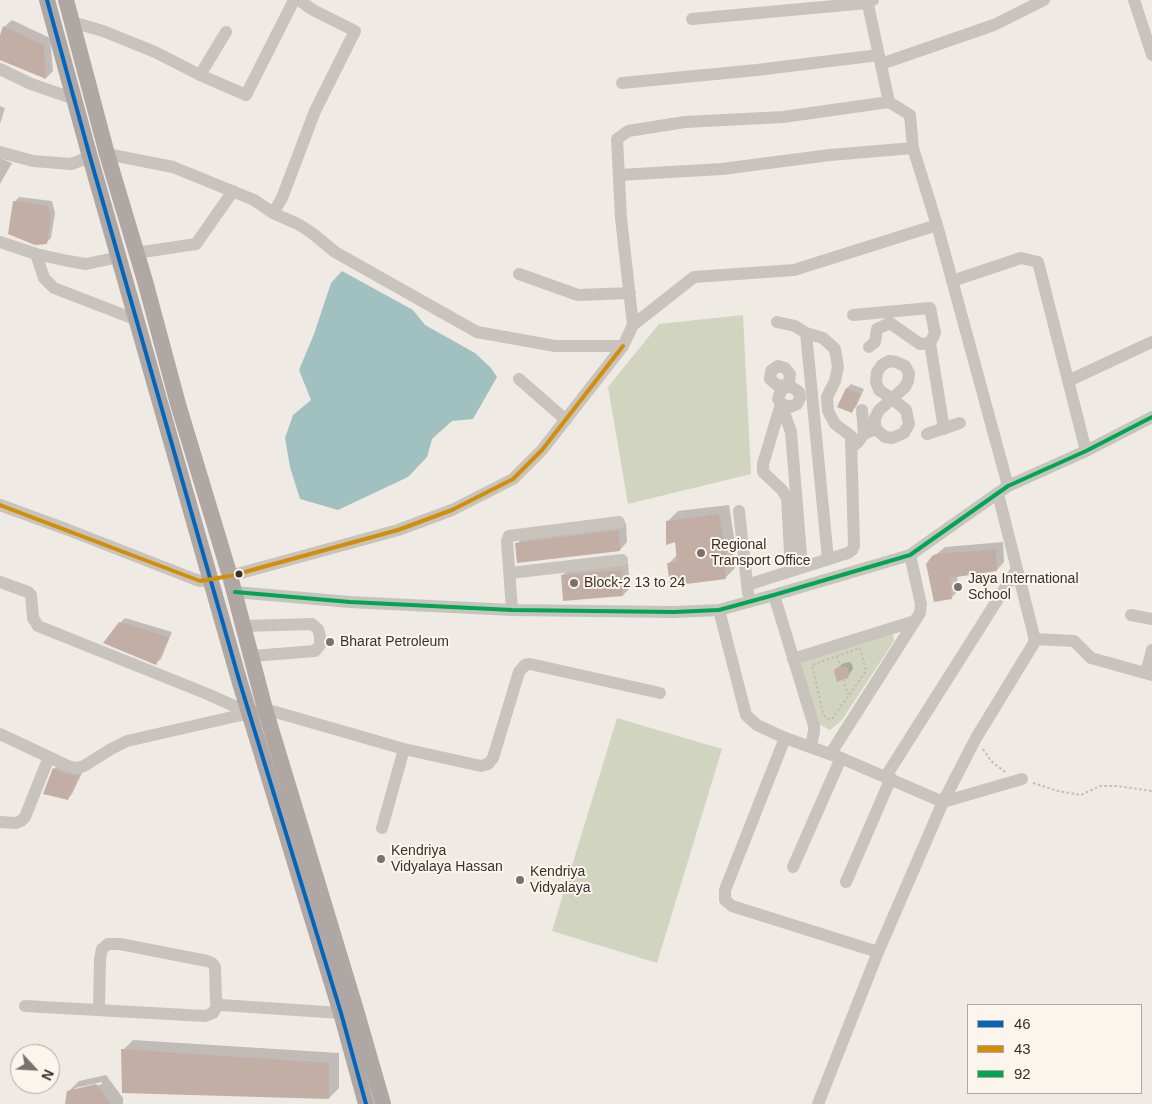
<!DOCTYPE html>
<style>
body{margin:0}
#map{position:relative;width:1152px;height:1104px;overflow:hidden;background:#f0eae4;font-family:Arial,sans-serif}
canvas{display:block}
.legend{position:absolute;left:967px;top:1004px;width:175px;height:90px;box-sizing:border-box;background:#fbf5ed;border:1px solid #aea69f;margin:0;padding:6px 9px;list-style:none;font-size:15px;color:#3b302b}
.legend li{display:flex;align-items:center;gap:10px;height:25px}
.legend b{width:25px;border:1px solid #aea69f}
.north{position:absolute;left:10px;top:1044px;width:50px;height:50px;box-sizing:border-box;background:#fbf5ed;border:1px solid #aea69f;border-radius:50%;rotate:115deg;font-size:14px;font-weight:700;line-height:20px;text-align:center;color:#3b302b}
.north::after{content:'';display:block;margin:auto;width:18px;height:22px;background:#7a716c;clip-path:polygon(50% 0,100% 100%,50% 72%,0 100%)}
</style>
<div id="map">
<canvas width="1152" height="1104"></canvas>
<ul class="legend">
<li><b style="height:6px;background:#0065bd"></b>46</li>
<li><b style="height:6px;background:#d18e09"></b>43</li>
<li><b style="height:6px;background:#00a651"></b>92</li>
</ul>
<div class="north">N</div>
</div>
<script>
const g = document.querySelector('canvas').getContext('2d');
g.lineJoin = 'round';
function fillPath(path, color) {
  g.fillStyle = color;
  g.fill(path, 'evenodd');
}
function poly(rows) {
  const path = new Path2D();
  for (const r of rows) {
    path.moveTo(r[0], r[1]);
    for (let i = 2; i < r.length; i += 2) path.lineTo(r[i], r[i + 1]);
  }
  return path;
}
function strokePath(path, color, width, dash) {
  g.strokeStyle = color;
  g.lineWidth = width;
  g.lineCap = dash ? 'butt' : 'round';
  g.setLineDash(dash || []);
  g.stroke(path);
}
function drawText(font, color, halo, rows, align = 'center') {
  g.font = font + ' Arial,sans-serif';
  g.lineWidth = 4;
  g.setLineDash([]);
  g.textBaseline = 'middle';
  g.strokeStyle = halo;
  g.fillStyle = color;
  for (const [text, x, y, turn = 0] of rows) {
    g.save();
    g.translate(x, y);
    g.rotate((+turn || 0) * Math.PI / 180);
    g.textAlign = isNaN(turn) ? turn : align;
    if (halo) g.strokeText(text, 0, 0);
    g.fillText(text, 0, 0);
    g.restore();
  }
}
fillPath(poly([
 [743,315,751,474,628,504,608,387,659,324],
 [893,633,894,641,842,720,830,730,817,723,801,662],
 [617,718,722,749,657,963,552,931]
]), '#d1d5bf');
fillPath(poly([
 [342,271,413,310,425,325,475,353,491,368,497,377,473,419,452,421,432,439,427,457,408,477,338,510,300,499,290,467,285,438,293,415,311,400,299,370,314,334,331,283]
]), '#a1c1c1');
fillPath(poly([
 [12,20,50,38,53,71,46,78,0,59,0,39,4,27],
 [0,106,5,108,0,124],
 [0,158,12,163,0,184],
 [19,197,52,201,55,213,51,238,46,243,14,202],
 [851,384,864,389,856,407,851,411,839,406,847,388],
 [729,505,736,551,733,554,735,568,725,578,669,563,678,554,677,540,668,521,678,511],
 [626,523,627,542,620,550,517,544,524,536],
 [1003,542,1004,562,997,570,957,576,959,590,952,597,933,557,945,547],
 [628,563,630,588,623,595,562,576,570,568],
 [125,618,172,632,161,659,156,663,120,623],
 [849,662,852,664,853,669,847,677,837,669,842,664],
 [59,764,83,771,72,794,67,799,54,769],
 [133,1040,339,1053,339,1088,329,1098,123,1050],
 [106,1075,123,1098,123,1104,66,1104,68,1092,79,1081],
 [102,1082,102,1084,75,1090,75,1088]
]), '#0003');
fillPath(poly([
 [3,26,44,45,46,79,0,60,0,35],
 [13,201,48,206,51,218,47,244,35,245,8,234],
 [846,388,860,394,852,413,837,407],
 [719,514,727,562,724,562,726,579,670,586,667,563,677,562,675,542,666,545,666,521],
 [619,530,620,551,517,563,515,543],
 [996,549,997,571,950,578,952,599,934,602,926,564,932,556,936,554],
 [621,570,623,596,563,601,561,575],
 [119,622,169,637,156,665,103,643],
 [844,666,848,668,849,674,848,678,837,682,834,671,836,668],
 [53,768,66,774,79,776,68,800,43,794],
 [121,1049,329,1063,329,1099,122,1093],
 [96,1084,111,1104,65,1104,67,1091]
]), '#c3aea6');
strokePath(poly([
 [860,648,866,671,832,719,827,719,823,714,812,665,860,648],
 [837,656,840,667],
 [843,679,848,694],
 [983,749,991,761,1005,772],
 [1033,783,1058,791,1081,795,1100,786,1117,786,1152,791]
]), '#c2bbb6', 2, [2.5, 2.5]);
strokePath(poly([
 [1134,0,1152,55],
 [692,19,867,3,873,0],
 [72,22,103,31,155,52,200,75,246,95,294,0],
 [881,64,994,25,1044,0],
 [0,69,31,84,75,99],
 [200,75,226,32],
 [622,83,757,70,879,55],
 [913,148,937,225,1008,486],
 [0,152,33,161,71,164,90,157],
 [107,154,173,167,254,200,273,213,282,198,315,111,355,31,313,10,299,0],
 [619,175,722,169,830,155,913,148,910,115,889,102],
 [273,213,298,224,312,233,335,252,477,332,555,346,623,346,633,325,694,277,794,270,937,225],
 [0,242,36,254,68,261,86,264,119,257],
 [136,253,196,244,233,191],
 [36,254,44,278,54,288,137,320],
 [519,274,578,295,630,293],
 [952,281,1021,258,1038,262,1086,451],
 [853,315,930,308,935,333,930,343,944,429],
 [777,322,795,326,806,333],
 [633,325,621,218,617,139,628,131,685,122,783,117,889,102,867,0],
 [869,347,875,342,877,329,890,323,920,344,930,343],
 [519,379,566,420],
 [1068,381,1152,342],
 [862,410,864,434],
 [876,429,885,437,892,438,904,433,909,424,906,410,895,401,892,399,888,396,879,390,876,382,877,372,882,365,889,361,896,362,905,366,909,373,908,381,905,387,892,399,885,405,879,410,875,418,875,425,876,429],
 [927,434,960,423],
 [851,448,858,442,864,434,876,429],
 [0,505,66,529,194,579,200,581,211,580],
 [739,511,748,593],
 [791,571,787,498,782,490,763,472,763,464,781,404,790,407,797,404,800,398,799,392,793,388,785,386,777,385,770,379,771,371,778,366,785,368,790,374,789,382,785,386,780,393,778,399,781,404,791,432,802,567],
 [510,573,622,560],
 [230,576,398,530,452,510,513,479,542,450,623,346],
 [0,582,28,592,31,595,33,618,38,626,205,693,250,713,265,709,404,749,481,766,488,764,493,758,519,672,525,665,530,664,660,693],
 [747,585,848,553,852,550,854,546,851,436,835,424,828,411,827,397,835,381,838,367,835,349,823,338,806,333,828,559],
 [235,592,350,602,512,610,674,612,719,610,774,595,910,555,1008,486,1086,451,1152,417],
 [774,595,814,726,814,731,811,746],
 [512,610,507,541,509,536,619,522],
 [719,610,746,715,757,725,785,738,841,758,943,802,1022,779],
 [1131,615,1152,619],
 [243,626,312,624,318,629,320,636,320,645,315,651,252,656],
 [1035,639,1074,641,1091,658,1152,675],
 [793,659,915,621],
 [1146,673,1152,650],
 [0,734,68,766,77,768,84,766,111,749,127,741,250,713],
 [785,738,725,890,725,900,732,906,878,952],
 [831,753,920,613,921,604,910,555],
 [886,776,1017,569],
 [0,822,16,823,21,821,25,817,49,757],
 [382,828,404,749],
 [793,867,841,758],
 [846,882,891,778],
 [25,1006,205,1016,213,1013,218,1004],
 [99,1010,100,959,102,949,108,944,120,944,207,961,212,963,215,967,216,1002,221,1005,341,1013],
 [818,1104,878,952,943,802,976,738,1034,643,1034,636,998,494]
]), '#c9c3be', 12);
strokePath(poly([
 [47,0,90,157,240,683,341,1013,366,1104],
 [66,0,107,154,145,281,178,404,230,576,265,709,356,1010,383,1104]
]), '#aea7a3', 16);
strokePath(poly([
 [47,0,90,157,240,683,341,1013,366,1104]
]), '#0065bd', 4);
strokePath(poly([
 [0,505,200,581,230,576,398,530,452,510,513,479,542,450,623,346]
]), '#d18e09', 4);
strokePath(poly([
 [235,592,350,602,512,610,674,612,719,610,774,595,910,555,1008,486,1086,451,1152,417]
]), '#00a651', 4);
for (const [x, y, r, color] of [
 [701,553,5,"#7a716c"],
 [239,574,4.5,"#3b302b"],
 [574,583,5,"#7a716c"],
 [958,587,5,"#7a716c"],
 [330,642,5,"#7a716c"],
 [381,859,5,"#7a716c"],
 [520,880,5,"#7a716c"]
]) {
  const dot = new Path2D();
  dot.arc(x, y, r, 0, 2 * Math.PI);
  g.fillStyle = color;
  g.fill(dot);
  strokePath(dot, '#fbf5ed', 2);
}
drawText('14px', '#3b302b', '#fbf5ed', [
 ["Regional",711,545],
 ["Transport Office",711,561],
 ["Jaya International",968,579],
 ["School",968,595],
 ["Block-2 13 to 24",584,583],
 ["Bharat Petroleum",340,642],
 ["Kendriya",391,851],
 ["Vidyalaya Hassan",391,867],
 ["Kendriya",530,872],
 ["Vidyalaya",530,888]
], 'left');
</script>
